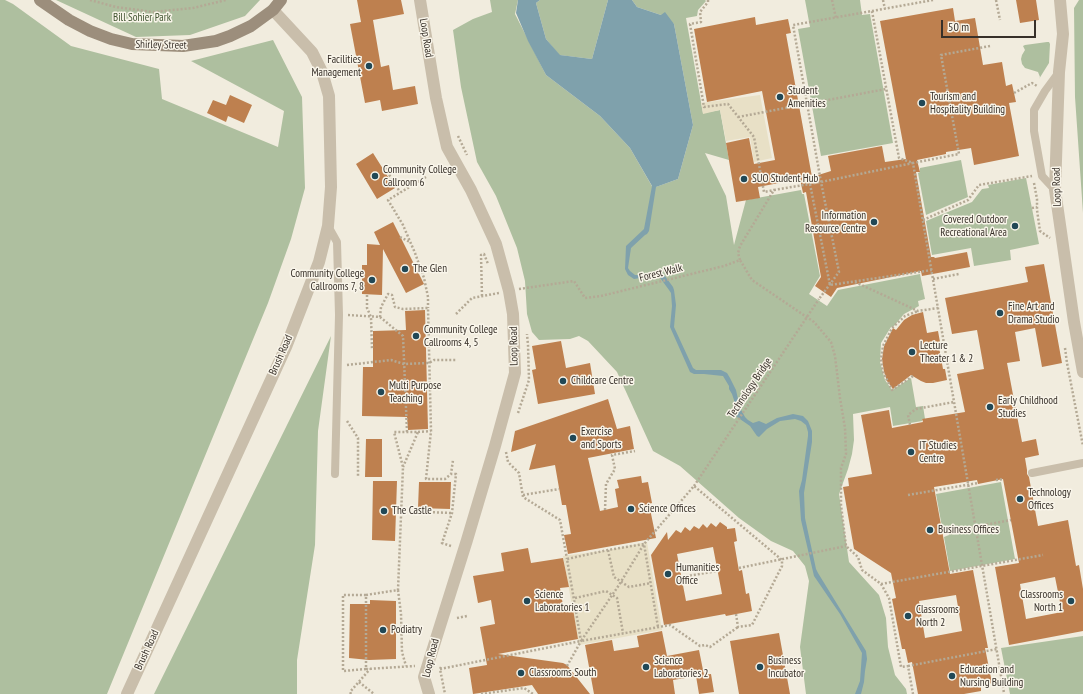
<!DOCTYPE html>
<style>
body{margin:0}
#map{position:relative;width:1083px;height:694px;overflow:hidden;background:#f1ecde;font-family:"PT Sans Narrow",sans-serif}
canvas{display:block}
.scale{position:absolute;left:941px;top:20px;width:95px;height:18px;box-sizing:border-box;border:2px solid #373029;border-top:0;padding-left:5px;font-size:12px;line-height:14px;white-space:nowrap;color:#373029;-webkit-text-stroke:3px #f9f5ea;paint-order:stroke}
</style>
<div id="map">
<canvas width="1083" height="694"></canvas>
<div class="scale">50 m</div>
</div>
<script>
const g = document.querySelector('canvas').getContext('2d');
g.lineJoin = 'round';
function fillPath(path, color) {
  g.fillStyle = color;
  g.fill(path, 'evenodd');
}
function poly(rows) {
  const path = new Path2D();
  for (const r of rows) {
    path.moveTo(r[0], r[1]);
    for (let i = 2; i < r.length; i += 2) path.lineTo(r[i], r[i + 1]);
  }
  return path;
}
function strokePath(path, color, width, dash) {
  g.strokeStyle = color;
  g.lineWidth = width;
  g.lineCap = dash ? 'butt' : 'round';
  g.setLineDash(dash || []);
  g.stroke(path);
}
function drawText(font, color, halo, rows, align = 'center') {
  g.font = font + ' "PT Sans Narrow",sans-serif';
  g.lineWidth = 3;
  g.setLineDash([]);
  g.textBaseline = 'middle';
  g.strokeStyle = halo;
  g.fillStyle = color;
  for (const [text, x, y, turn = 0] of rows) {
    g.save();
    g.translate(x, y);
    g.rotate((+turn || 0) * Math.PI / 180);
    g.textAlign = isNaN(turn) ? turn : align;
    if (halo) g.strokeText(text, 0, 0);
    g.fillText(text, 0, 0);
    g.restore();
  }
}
fillPath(poly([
 [0,0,5,0,13,4,71,46,159,69,162,99,278,147,284,111,191,61,273,40,302,97,305,188,291,239,268,303,107,694,0,694],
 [56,0,260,0,245,16,190,35,136,37],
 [490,0,518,0,515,14,546,75,600,116,630,148,653,188,678,179,693,125,674,24,661,15,637,7,632,0,705,0,706,1,698,10,697,16,686,18,703,113,720,110,729,160,705,153,726,196,734,245,746,200,801,190,802,194,804,194,820,276,809,294,827,306,838,290,920,274,925,299,918,301,919,306,904,314,894,326,891,327,881,343,880,362,885,380,892,390,911,378,916,407,923,406,925,419,922,419,922,421,893,426,890,407,853,414,854,440,852,454,848,469,839,494,849,562,879,595,886,618,888,647,895,675,906,689,907,694,806,694,800,647,809,581,805,566,793,551,771,541,739,518,680,466,653,451,617,372,588,341,579,336,570,339,539,340,532,332,527,314,525,281,517,248,496,196,477,162,461,87,453,30,473,19,492,12],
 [540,0,608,0,592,59,559,55,546,39,536,3],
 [805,0,860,0,862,15,870,14,893,143,821,156,798,29,810,27],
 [1079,0,1083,0,1083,213,1075,97,1074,8],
 [1047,42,1049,42,1050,44,1049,63,1039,79,1040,77,1038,72,1025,68,1022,64,1021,59,1022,55,1025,50,1023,46,1025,45],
 [961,160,968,197,926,215,918,173,920,172,920,168],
 [1026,178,1039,244,1010,250,1011,260,974,266,971,248,932,255,926,221,972,202,982,189,989,188,988,185],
 [331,336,318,431,315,545,297,660,297,694,154,694],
 [1001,482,1015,559,950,571,944,537,949,535,947,526,942,527,936,494],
 [1083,636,1083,694,1010,694,1001,648]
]), '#aebf9f');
fillPath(poly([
 [760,95,772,158,754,162,750,137,726,141,720,110,703,114,701,103],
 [647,542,662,630,579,645,563,556,608,550]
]), '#e8e0c6');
fillPath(poly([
 [518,0,540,0,536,3,546,39,560,55,592,59,608,0,632,0,637,7,661,15,665,12,674,24,693,125,678,179,656,187,649,231,647,234,645,235,631,248,628,268,630,271,635,275,639,275,659,271,662,272,673,287,674,290,676,305,674,327,693,368,696,370,721,370,727,373,730,378,736,390,740,408,745,417,748,420,753,423,759,421,766,424,777,418,793,414,803,416,808,421,812,431,812,442,804,493,805,518,816,569,818,573,866,651,867,659,865,671,864,682,861,694,855,694,860,681,862,653,840,614,814,576,801,520,799,491,802,480,808,436,808,432,806,425,801,421,795,419,780,421,767,429,759,437,757,436,750,426,737,417,734,413,734,400,732,394,729,389,729,386,723,376,704,374,694,374,690,372,670,327,672,306,671,293,669,290,658,275,634,279,628,275,625,269,626,246,644,229,652,186,630,148,600,116,546,75,528,41,516,13]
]), '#7fa1ac');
fillPath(poly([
 [357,0,401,0,404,14,373,20,381,67,389,65,393,90,415,86,418,104,382,111,380,100,365,103,350,24,361,22],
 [1016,0,1036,0,1039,20,1020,23],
 [953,8,955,21,975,18,983,65,1002,62,1006,86,1012,84,1016,102,1009,103,1019,156,974,165,971,148,946,152,946,154,917,160,920,172,916,172,931,257,934,257,935,258,967,252,970,267,922,276,921,271,837,288,831,297,815,286,821,277,806,192,803,193,800,179,758,187,760,198,736,202,726,143,749,138,754,164,775,160,762,91,707,102,694,29,755,17,756,25,788,19,791,33,786,34,812,177,831,171,828,156,882,146,885,162,906,159,880,21],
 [230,95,252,105,244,123,228,116,226,122,207,113,213,100,226,105],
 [373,153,395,188,377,199,356,164],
 [393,222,424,284,406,293,383,249,382,295,362,294,362,265,367,265,367,244,380,245,374,232],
 [1044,264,1062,363,1042,367,1035,328,1015,332,1020,361,1007,363,1022,442,1036,439,1039,455,1025,458,1027,470,1027,474,1029,477,1038,526,1068,520,1076,566,1079,565,1083,589,1083,631,1009,645,995,567,1019,563,1003,479,978,484,977,480,934,487,950,574,973,570,988,648,985,648,992,683,984,685,984,687,981,687,981,691,964,694,918,694,912,662,908,663,905,649,902,649,892,599,896,598,891,573,854,549,843,487,849,486,848,478,872,474,861,415,889,410,892,428,923,422,922,419,965,412,957,374,984,369,977,330,952,334,945,298,1028,282,1025,267],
 [1055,577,1062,612,1026,619,1020,584],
 [956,595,962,631,925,638,919,601],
 [425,310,428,429,408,430,407,417,362,416,363,367,373,367,373,331,406,330,405,311],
 [923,312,927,333,938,331,940,342,938,342,943,369,945,369,947,380,933,383,926,383,921,381,911,375,893,389,887,381,884,372,882,359,884,346,893,328,896,330,904,320,912,315],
 [561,341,566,368,590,363,595,394,538,404,532,370,536,369,532,346],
 [608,399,617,429,630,426,634,449,588,458,600,511,618,507,615,489,619,488,617,480,641,476,642,483,648,482,652,503,649,504,656,538,568,554,564,535,571,534,566,505,562,505,555,465,529,470,536,444,511,452,515,431],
 [366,439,382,439,382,477,365,477],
 [373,481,397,481,395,541,372,540],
 [419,482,451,482,450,509,418,508],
 [720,522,727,527,727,529,735,528,737,541,734,542,739,571,742,570,746,594,749,593,752,611,726,616,725,614,664,625,651,555,667,532,668,540,676,530,681,533,685,527,690,531,694,526,699,529,703,524,707,528,711,523,716,527],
 [713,547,722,594,686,601,677,554],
 [528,548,531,563,563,558,569,587,560,588,564,611,573,609,578,639,498,654,563,663,567,665,590,694,538,694,532,685,473,694,469,668,487,665,480,627,495,624,491,600,478,603,473,576,504,571,501,553],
 [370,600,396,601,396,659,369,660,349,658,350,604,370,604],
 [662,631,667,656,699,650,704,675,673,680,675,694,594,694,585,645,612,640,614,651,639,647,637,636],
 [779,633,790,694,739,694,730,641],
 [711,674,714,692,699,694,696,676]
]), '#be804f');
strokePath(poly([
 [90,0,116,7,153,12,193,8,226,0],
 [708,0,708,2,700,12,701,22,690,24,704,107,728,104,754,137,764,192,774,190],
 [832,0,836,18],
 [883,0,885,9],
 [996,0,1000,20],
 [872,11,933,0],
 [990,46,941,55,959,154,913,163,1004,693],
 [1014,93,1032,83,1037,86],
 [738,117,886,89],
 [458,136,467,155],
 [385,168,400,192],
 [426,177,388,200,403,225,415,253,424,278,428,297,428,308],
 [1034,183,1037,199,1037,210,1040,231,1050,238],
 [810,184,830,285,932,270],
 [1032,208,1037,207],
 [923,220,968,200,979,185,1032,176],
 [400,237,410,242],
 [740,260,738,253,740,246,774,190,821,182,913,163,899,158,872,11,793,25,821,182,839,272,819,299],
 [933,279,959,274],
 [855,282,918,311,938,308],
 [519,289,574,281,585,298,601,296,724,266,740,260,752,280,814,322,831,342,835,356,840,398,845,428,846,454,841,468,841,505,846,546,858,557,862,570,881,584,889,598,901,667,908,666,913,694],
 [367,295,367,308,371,317,372,349],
 [482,296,481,255,484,254,488,264],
 [456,314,472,298,499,293],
 [348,315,380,317,403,336,407,432],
 [380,317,381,307,388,294,392,295,395,307,403,309,428,308,431,431,426,479,445,479,451,474,453,460],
 [1065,348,1067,363,1083,446],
 [347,365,391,360,404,364,429,363,434,360,457,360],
 [913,376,892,390,883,372,881,359,883,346,892,328,905,316,918,311],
 [518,413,529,380,528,345,527,334],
 [347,421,358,438,358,476],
 [910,425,908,415,916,409,954,402],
 [418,432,431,431],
 [506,452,508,462,519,473,523,497,560,520,567,559],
 [996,480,1003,479],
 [523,495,559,489],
 [908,495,978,483],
 [605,510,606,484,615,469,612,455,635,451],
 [401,511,452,513],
 [947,532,1011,520],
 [451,546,442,543,452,513,456,474,452,474],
 [608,550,614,577,629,587,651,583],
 [739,568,846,546],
 [682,577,717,571],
 [881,584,1043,555],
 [398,590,401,614,402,652,406,666],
 [366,595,398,590,403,467,394,432,418,432,403,467],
 [575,598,606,591,617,598,623,633],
 [736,614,738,627,752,625,782,566,782,560,694,486,644,544,619,585,581,641,670,625,700,646,705,645,710,647,738,627],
 [457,618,467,616],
 [567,666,581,641,567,559,608,550,644,544,658,627],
 [908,666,997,649],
 [441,667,440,669,445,694],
 [366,669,343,671,343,595,366,595,366,669,415,666],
 [440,669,581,641],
 [359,682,374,694],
 [351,694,350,692,370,669],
 [481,694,524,688,533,694]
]), '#b4a995', 2.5, [2, 2]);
strokePath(poly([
 [1055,190,1042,176,1034,131,1034,110,1045,91,1059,72],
 [328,226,337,242,339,315,335,474],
 [1032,473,1083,463]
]), '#c9beab', 8);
strokePath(poly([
 [420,0,436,98,447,147,471,190,496,244,509,291,513,314,515,373,495,446,467,540,424,677,429,694],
 [1060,0,1063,34,1059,72,1055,190,1074,322,1083,372],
 [127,694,286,347,319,262,328,226,331,187,329,96,322,72,312,52,273,10]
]), '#c9beab', 12);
strokePath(poly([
 [40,0,69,20,90,31,111,39,132,44,183,46,216,41,230,36,251,26,273,10,281,0]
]), '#9c8e7c', 12);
strokePath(poly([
 [694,486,819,299]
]), '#b4a995', 2.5, [2, 2]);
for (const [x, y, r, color] of [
 [369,66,4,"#214856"],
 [780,97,4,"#214856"],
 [922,103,4,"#214856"],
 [375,176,4,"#214856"],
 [744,179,4,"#214856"],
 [874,222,4,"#214856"],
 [1015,226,4,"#214856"],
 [405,269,4,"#214856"],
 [372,280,4,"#214856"],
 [1000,313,4,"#214856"],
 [416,336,4,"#214856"],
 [912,352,4,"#214856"],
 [563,381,4,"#214856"],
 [381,392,4,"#214856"],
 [990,407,4,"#214856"],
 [573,438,4,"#214856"],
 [911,452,4,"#214856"],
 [1020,499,4,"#214856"],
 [631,509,4,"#214856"],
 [384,511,4,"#214856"],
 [930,530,4,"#214856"],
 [668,574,4,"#214856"],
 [527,601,4,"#214856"],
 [1071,601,4,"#214856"],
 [908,616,4,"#214856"],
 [383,630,4,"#214856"],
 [646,667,4,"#214856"],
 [760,667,4,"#214856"],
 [521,673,4,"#214856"],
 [952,676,4,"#214856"]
]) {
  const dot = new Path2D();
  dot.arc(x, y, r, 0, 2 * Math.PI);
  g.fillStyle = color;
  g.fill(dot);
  strokePath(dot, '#f9f5ea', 1.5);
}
drawText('11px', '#3f532f', '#f9f5ea', [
 ["Bill Sohier Park",142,18]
]);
drawText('11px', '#373029', '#f9f5ea', [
 ["Loop Road",426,38,81],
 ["Shirley Street",161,45,1],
 ["Loop Road",1057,187,-92],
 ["Forest Walk",661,273,-14],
 ["Loop Road",514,346,-91],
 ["Brush Road",281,355,-66],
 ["Technology Bridge",750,388,-56],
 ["Brush Road",147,650,-65],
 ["Loop Road",431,658,-76]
]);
drawText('11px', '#373029', '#f9f5ea', [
 ["Facilities",361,60,"right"],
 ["Management",361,73,"right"],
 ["Student",788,91],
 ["Amenities",788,104],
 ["Tourism and",930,97],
 ["Hospitality Building",930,110],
 ["Community College",383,170],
 ["Callroom 6",383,183],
 ["SUO Student Hub",752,179],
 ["Information",866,216,"right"],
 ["Resource Centre",866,229,"right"],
 ["Covered Outdoor",1007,220,"right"],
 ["Recreational Area",1007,233,"right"],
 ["The Glen",413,269],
 ["Community College",364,274,"right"],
 ["Callrooms 7, 8",364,287,"right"],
 ["Fine Art and",1008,307],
 ["Drama Studio",1008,320],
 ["Community College",424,330],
 ["Callrooms 4, 5",424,343],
 ["Lecture",920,346],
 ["Theater 1 & 2",920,359],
 ["Childcare Centre",571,381],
 ["Multi Purpose",389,386],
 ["Teaching",389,399],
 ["Early Childhood",998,401],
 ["Studies",998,414],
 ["Exercise",581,432],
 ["and Sports",581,445],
 ["IT Studies",919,446],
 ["Centre",919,459],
 ["Technology",1028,493],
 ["Offices",1028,506],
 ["Science Offices",639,509],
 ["The Castle",392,511],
 ["Business Offices",938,530],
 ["Humanities",676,568],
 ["Office",676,581],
 ["Science",535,595],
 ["Laboratories 1",535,608],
 ["Classrooms",1063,595,"right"],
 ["North 1",1063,608,"right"],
 ["Classrooms",916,610],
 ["North 2",916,623],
 ["Podiatry",391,630],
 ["Science",654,661],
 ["Laboratories 2",654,674],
 ["Business",768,661],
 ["Incubator",768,674],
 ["Education and",960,670],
 ["Nursing Building",960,683],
 ["Classrooms South",529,673]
], 'left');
</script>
